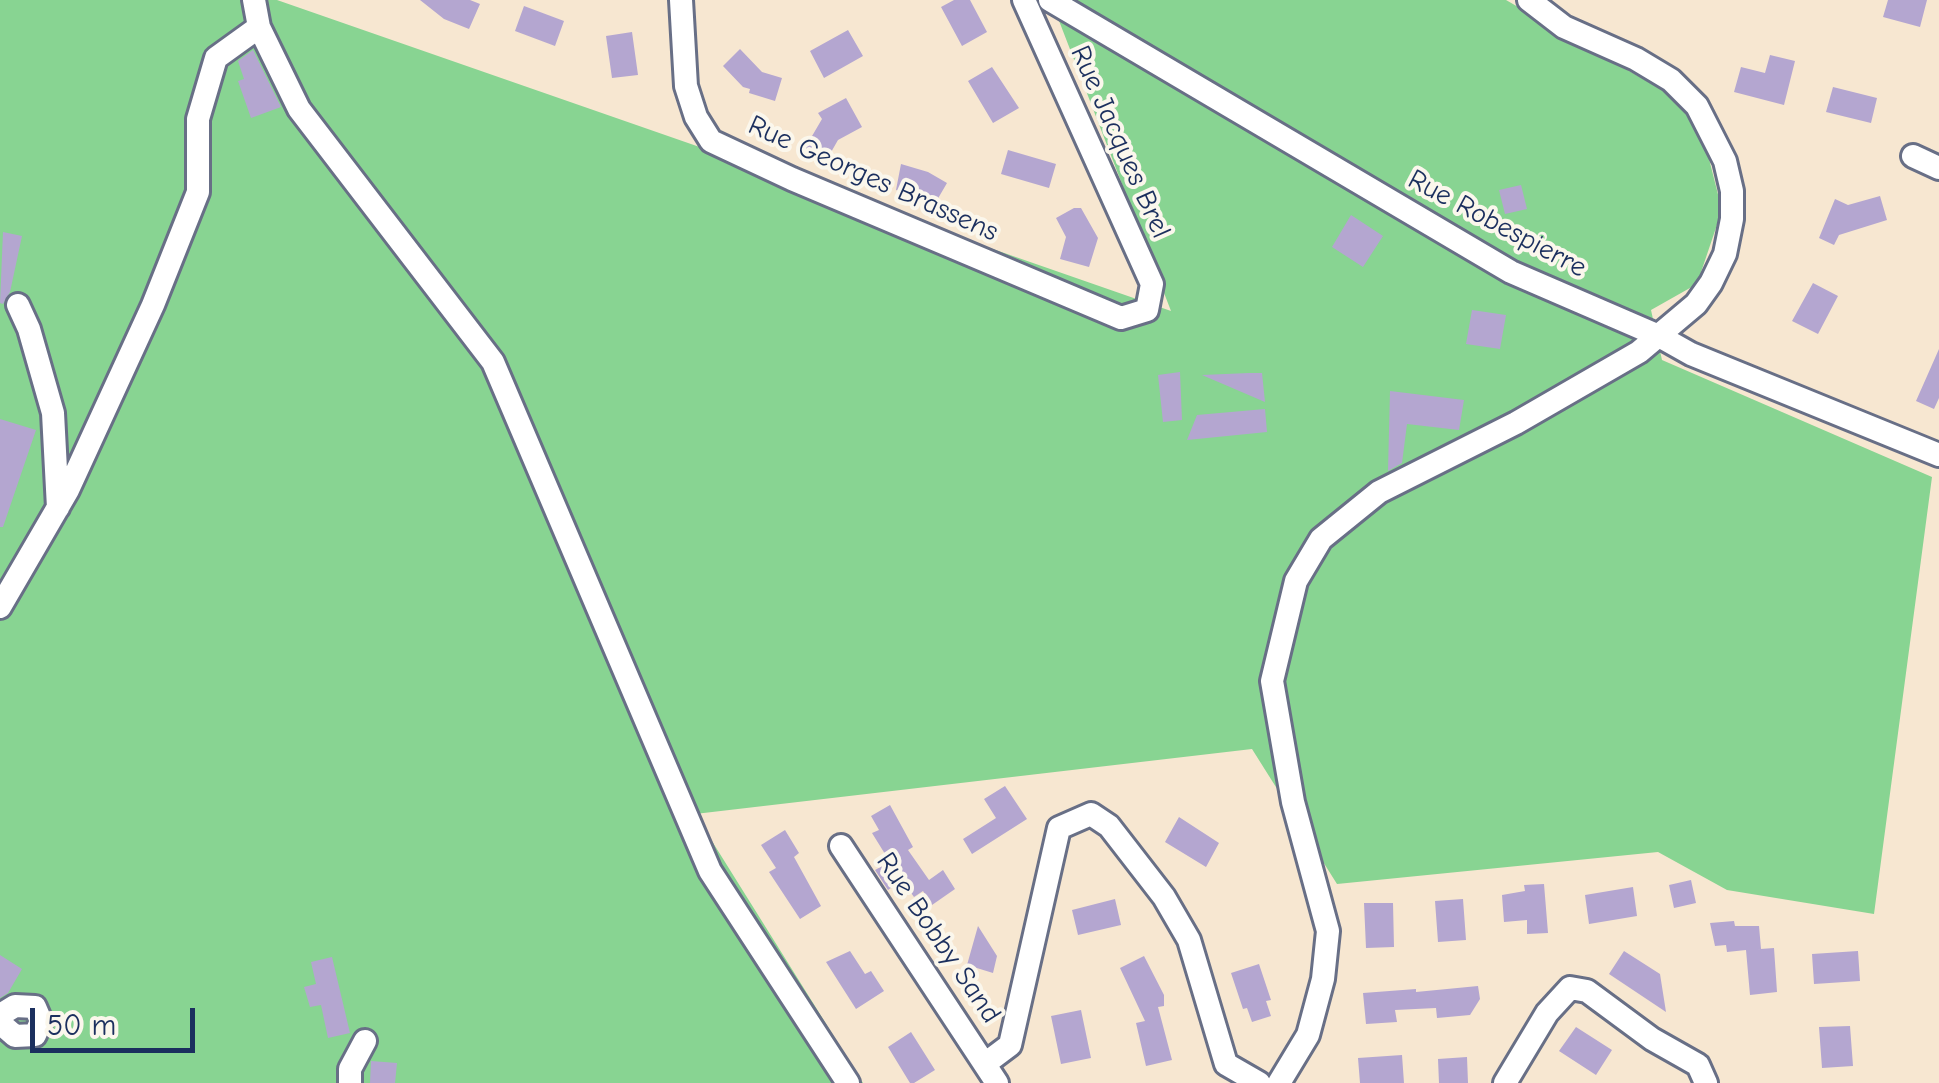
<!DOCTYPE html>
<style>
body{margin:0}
#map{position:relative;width:1939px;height:1083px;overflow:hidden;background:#f7e7d1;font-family:"Comic Neue",sans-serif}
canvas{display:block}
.scale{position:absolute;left:30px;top:1008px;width:165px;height:45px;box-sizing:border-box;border:5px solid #1b2f5e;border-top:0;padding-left:12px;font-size:30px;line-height:35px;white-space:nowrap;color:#1b2f5e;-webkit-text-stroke:8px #fbf7ec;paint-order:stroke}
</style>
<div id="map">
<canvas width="1939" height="1083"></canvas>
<div class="scale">50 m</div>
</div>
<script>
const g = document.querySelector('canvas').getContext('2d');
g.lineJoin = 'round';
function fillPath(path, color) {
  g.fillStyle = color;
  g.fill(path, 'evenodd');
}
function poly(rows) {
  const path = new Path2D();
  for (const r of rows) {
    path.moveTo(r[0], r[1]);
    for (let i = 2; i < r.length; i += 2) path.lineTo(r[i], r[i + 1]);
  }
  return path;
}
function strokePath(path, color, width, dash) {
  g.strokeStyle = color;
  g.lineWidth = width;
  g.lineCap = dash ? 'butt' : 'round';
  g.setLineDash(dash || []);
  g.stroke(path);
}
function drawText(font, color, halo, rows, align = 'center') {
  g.font = font + ' "Comic Neue",sans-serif';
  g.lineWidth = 8;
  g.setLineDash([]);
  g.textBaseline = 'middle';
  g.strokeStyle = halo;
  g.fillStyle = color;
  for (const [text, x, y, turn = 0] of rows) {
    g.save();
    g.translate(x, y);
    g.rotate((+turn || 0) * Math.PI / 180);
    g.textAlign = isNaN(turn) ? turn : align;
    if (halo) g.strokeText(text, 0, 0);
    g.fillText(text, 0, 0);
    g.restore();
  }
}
fillPath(poly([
 [0,0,277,0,1171,311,1051,0,1506,0,1683,102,1706,147,1722,210,1697,284,1651,310,1662,360,1932,477,1874,914,1727,890,1658,852,1337,884,1252,749,695,814,863,1083,0,1083]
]), '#88d492');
fillPath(poly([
 [420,0,470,0,480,4,469,29,444,19],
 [954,0,970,0,987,32,962,46,941,7],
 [1888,0,1927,0,1920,27,1883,17],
 [524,6,564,21,555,46,515,31],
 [848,30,863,56,824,78,810,51],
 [632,32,638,75,612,78,606,36],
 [740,49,762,72,782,78,775,101,749,93,750,89,743,87,723,66],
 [253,50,281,107,251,118,238,81,244,79,238,61],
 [1770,55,1795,61,1784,105,1734,92,1741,67,1765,73],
 [992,67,1019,108,993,123,968,81],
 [1833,87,1877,98,1871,123,1826,112],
 [846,98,862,127,838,140,826,161,805,148,822,119,818,113],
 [1008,150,1056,164,1049,188,1001,174],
 [901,164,928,172,947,183,933,207,913,195,896,190],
 [1521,185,1527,209,1505,214,1499,190],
 [1880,196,1887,220,1839,235,1834,245,1819,238,1835,199,1848,205],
 [1074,208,1081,208,1098,238,1089,267,1060,259,1066,237,1056,218],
 [1351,215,1383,236,1363,267,1332,247],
 [3,232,22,236,10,292,3,304,0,303],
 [1813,283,1838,296,1818,334,1792,321],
 [1472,310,1506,315,1500,349,1466,344],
 [1939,349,1939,398,1934,409,1916,401],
 [1180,372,1182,420,1163,422,1158,375],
 [1262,373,1265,402,1202,375,1249,373],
 [1390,391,1464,400,1459,430,1407,424,1402,463,1388,471],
 [1265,409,1267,432,1187,440,1197,415],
 [0,419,36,430,3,527,0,527],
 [1005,786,1027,819,972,854,963,839,996,818,984,799],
 [890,805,913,847,908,850,929,880,943,870,955,889,932,905,923,891,914,897,902,880,888,890,875,870,890,862,872,833,879,830,871,816],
 [1179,817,1219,843,1206,867,1165,842],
 [785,830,799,853,794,857,821,906,800,919,769,872,776,868,761,845],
 [1691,880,1696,903,1674,908,1669,885],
 [1544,884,1548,933,1527,934,1527,920,1504,922,1502,895,1525,891,1524,885],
 [1633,887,1637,916,1589,924,1585,895],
 [1115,899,1121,925,1078,935,1072,910],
 [1463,899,1466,940,1438,942,1435,901],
 [1364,903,1393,903,1394,947,1366,948],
 [1734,921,1735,926,1759,926,1761,949,1747,950,1774,948,1777,992,1750,995,1746,950,1727,952,1726,945,1715,946,1710,923],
 [978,926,997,956,993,973,967,965],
 [850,951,865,974,871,971,884,991,856,1009,826,962],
 [1624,951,1660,974,1666,1012,1609,974],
 [1858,951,1860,981,1814,984,1812,954],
 [0,955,22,969,8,993,0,998],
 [1144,956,1164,995,1164,1006,1158,1007,1172,1060,1146,1066,1136,1023,1145,1021,1120,968],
 [332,957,350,1033,328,1038,321,1005,310,1007,304,987,316,984,311,962],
 [1259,964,1271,1000,1266,1001,1271,1016,1252,1022,1247,1008,1243,1009,1231,973],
 [1478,986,1480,999,1470,1015,1437,1018,1436,1008,1395,1010,1397,1022,1366,1024,1363,993,1416,989,1416,992],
 [1081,1010,1091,1058,1061,1064,1051,1016],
 [1850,1026,1853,1066,1822,1068,1819,1027],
 [1576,1027,1612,1050,1596,1075,1559,1051],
 [911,1032,935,1070,914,1083,910,1083,888,1047],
 [1402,1055,1404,1083,1360,1083,1358,1058],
 [1467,1057,1468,1083,1439,1083,1438,1059],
 [371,1061,397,1063,395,1083,370,1083]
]), '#b4a6d0');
const minor = poly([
 [254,0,259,27,299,109,493,362,710,871,848,1083],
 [681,0,686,86,696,117,711,141,792,179,1121,318,1147,310,1152,284,1024,0],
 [1050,0,1511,272,1659,336,1691,354,1939,455],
 [1913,156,1939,168],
 [18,305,29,329,53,413,58,508],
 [0,607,68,490,153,305,198,192,198,119,216,58,259,27],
 [841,846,997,1083],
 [0,1015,15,1006,35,1007,41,1021,35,1035,15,1036,0,1023],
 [986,1063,1010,1045,1059,828,1091,814,1109,826,1164,897,1189,940,1226,1064,1259,1083],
 [350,1083,350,1069,365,1041],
 [1279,1083,1308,1035,1323,979,1328,931,1293,802,1272,681,1296,581,1321,539,1379,492,1516,423,1639,352,1696,304,1711,283,1725,254,1732,219,1732,191,1725,161,1697,106,1671,80,1636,59,1564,27,1529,0],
 [1505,1083,1547,1013,1570,988,1587,991,1652,1039,1698,1065,1706,1083]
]);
strokePath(minor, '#686f86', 28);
strokePath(minor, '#fff', 22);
drawText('28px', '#1b2f5e', '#fbf7ec', [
 ["Rue Jacques Brel",1120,142,66],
 ["Rue Georges Brassens",873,179,24],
 ["Rue Robespierre",1497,224,28],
 ["Rue Bobby Sand",938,938,56]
]);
</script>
